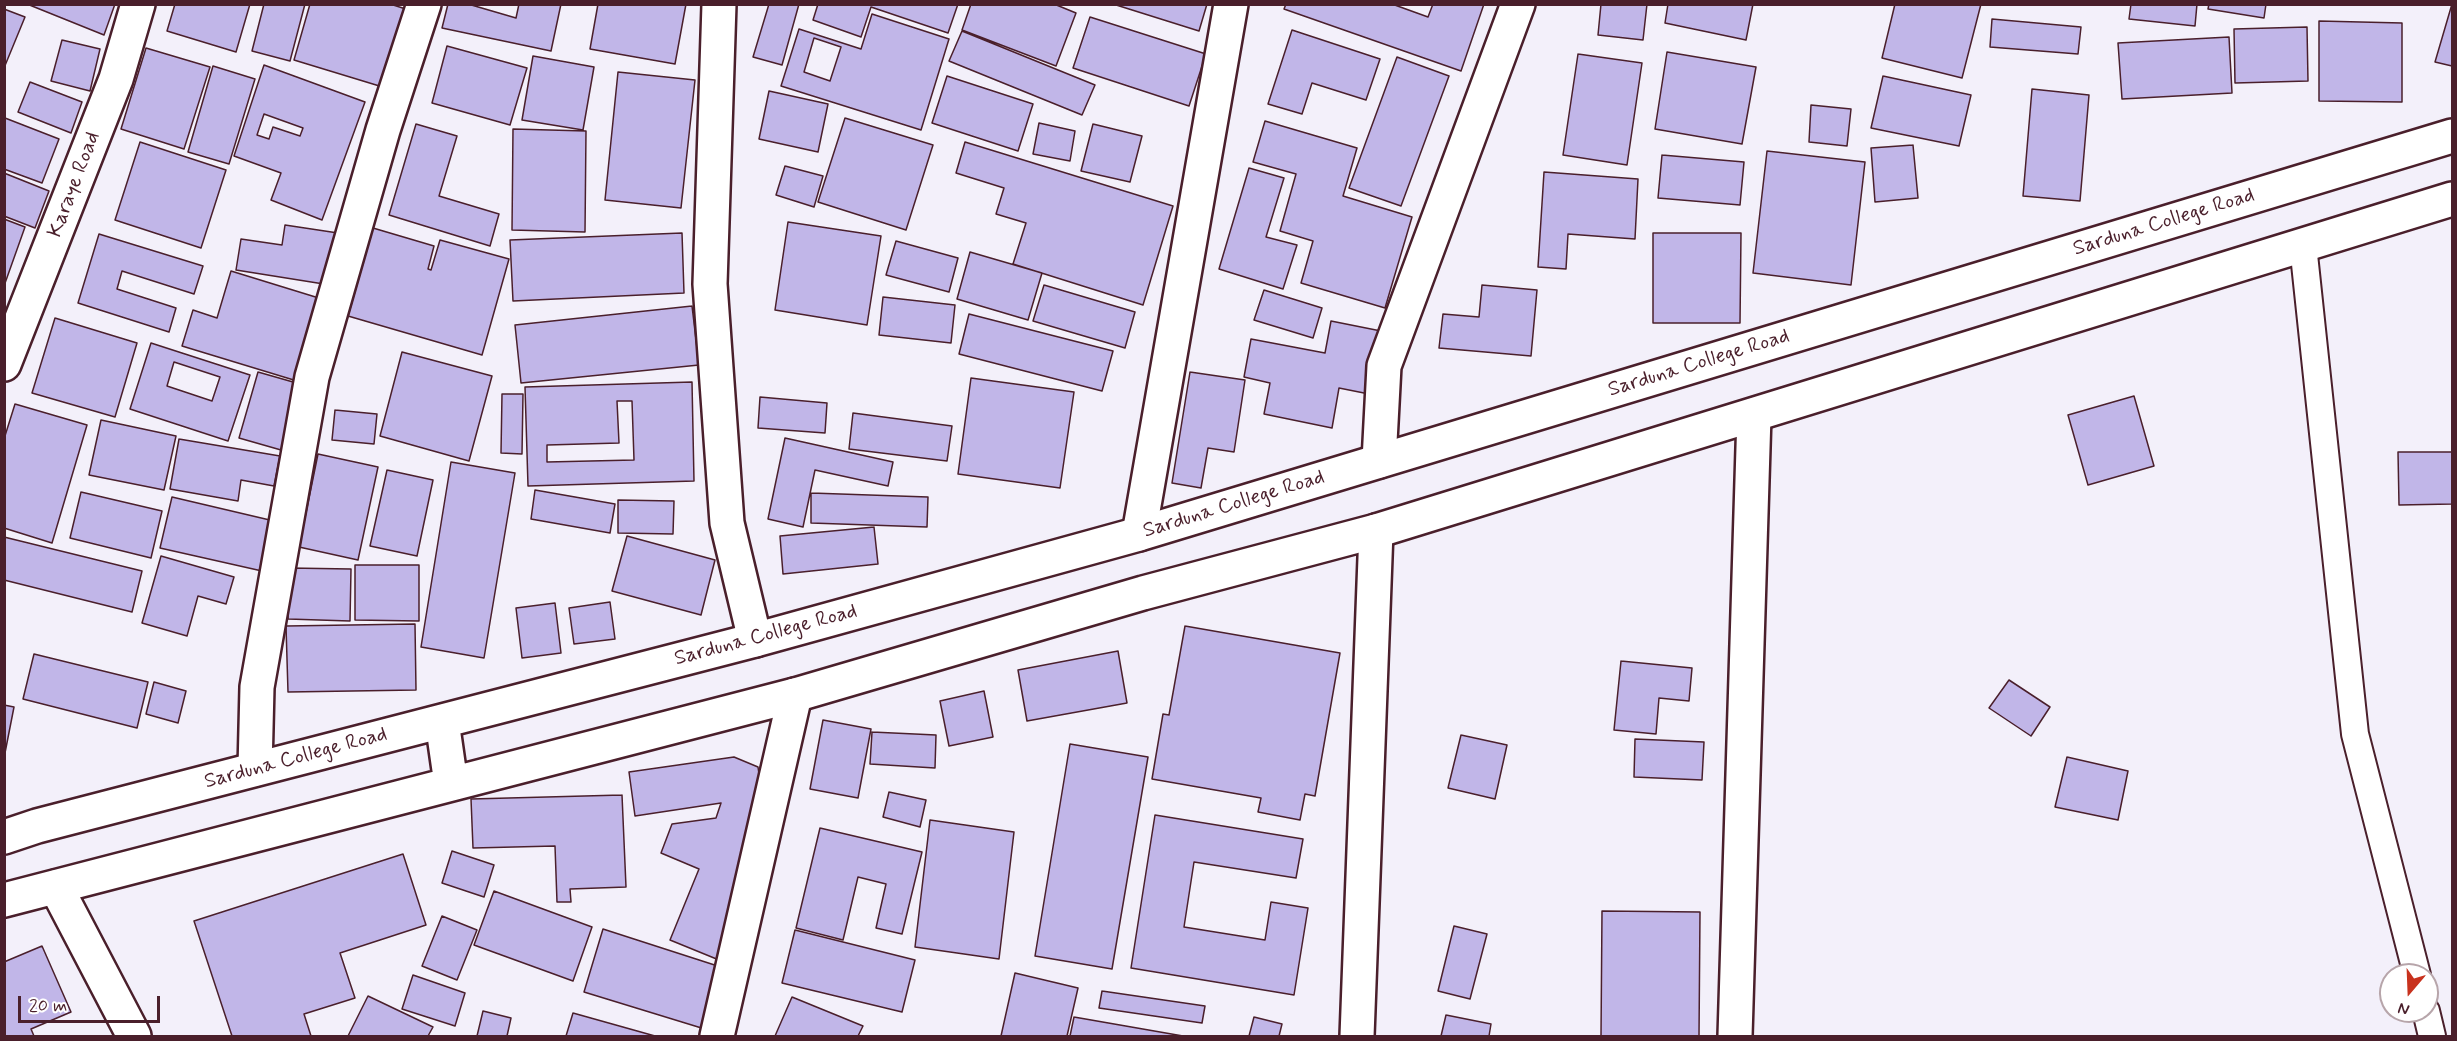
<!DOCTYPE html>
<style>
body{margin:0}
#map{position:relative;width:2457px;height:1041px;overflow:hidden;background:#f3f0fa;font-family:Mynerve,sans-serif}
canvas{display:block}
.frame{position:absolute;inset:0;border:6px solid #4a1f2b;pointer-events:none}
.north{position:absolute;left:2379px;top:963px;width:60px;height:60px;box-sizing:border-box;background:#fff;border:2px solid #b7a5aa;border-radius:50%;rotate:199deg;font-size:16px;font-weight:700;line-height:24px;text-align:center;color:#4a1f2b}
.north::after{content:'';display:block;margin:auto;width:21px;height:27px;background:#c8321e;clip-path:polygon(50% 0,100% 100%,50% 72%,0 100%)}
.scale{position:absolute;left:18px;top:996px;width:142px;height:27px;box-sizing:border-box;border:3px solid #4a1f2b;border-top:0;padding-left:8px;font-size:18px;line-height:21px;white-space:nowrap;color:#4a1f2b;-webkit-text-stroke:4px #fff;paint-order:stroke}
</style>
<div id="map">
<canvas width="2457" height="1041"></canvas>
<div class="frame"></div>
<div class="north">N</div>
<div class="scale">20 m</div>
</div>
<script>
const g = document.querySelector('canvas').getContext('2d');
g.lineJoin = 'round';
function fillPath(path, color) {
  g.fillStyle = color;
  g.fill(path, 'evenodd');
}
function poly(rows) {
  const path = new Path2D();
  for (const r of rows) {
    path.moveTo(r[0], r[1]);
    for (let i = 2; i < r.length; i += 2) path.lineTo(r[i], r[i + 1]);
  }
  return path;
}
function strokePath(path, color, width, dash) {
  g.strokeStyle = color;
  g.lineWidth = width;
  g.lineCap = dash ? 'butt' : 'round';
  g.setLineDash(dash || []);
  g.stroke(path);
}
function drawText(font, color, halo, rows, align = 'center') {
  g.font = font + ' Mynerve,sans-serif';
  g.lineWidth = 5;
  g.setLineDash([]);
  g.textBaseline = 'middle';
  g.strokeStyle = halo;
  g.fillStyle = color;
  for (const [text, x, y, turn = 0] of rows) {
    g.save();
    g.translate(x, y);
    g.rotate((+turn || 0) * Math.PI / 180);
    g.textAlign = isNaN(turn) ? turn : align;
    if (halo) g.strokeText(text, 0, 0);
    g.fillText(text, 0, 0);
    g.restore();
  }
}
const building = poly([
 [27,4,115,4,104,35,27,4],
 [175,4,250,4,236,52,167,31,175,4],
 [264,4,305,4,290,61,252,51,264,4],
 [310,4,390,4,409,10,386,88,294,60,310,4],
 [448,4,468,4,516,18,519,4,561,4,551,51,442,28,448,4],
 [598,4,686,4,675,64,590,49,598,4],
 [769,4,799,4,782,65,753,57,769,4],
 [818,4,958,4,948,33,871,7,861,37,813,20,818,4],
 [971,4,1054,4,1076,13,1056,66,962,30,971,4],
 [1113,4,1207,4,1199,31,1113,4],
 [1286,4,1392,4,1428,17,1433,4,1484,4,1461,71,1284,9,1286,4],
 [1601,4,1647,4,1643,40,1598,35,1601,4],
 [1668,4,1753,4,1746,40,1665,23,1668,4],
 [1895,4,1981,4,1962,78,1882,58,1895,4],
 [2131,4,2197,4,2195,26,2129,19,2131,4],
 [2209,4,2266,4,2264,18,2208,9,2209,4],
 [2452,4,2452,66,2435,62,2452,4],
 [4,9,25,17,4,68,4,9],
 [872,14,949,39,921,130,781,86,799,29,861,49,872,14],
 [814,38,841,47,830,81,804,72,814,38],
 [1090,17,1206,54,1189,106,1073,68,1090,17],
 [1992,19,2081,27,2078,54,1990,47,1992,19],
 [2319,21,2402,23,2402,102,2319,101,2319,21],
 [2307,27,2308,81,2235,83,2234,29,2307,27],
 [1292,30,1380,59,1366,100,1312,83,1302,114,1268,104,1292,30],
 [962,31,1095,85,1082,115,949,61,962,31],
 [2229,37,2232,93,2122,99,2118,43,2229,37],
 [62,40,100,49,90,91,51,81,62,40],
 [447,46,527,68,510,125,432,103,447,46],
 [146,48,210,67,184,149,121,129,146,48],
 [1667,52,1756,67,1742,144,1655,129,1667,52],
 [1578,54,1642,63,1627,165,1563,155,1578,54],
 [533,56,594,67,583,130,522,120,533,56],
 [1397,57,1449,76,1401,206,1349,188,1397,57],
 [264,65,365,102,322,220,271,200,281,173,234,156,264,65],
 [264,114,303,128,300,136,273,127,269,139,257,135,264,114],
 [213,66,255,79,229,164,188,152,213,66],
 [618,72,695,80,681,208,605,200,618,72],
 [947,76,1033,104,1018,151,932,123,947,76],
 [1883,76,1971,95,1959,146,1871,128,1883,76],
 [30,82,82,102,71,133,18,112,30,82],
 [2032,89,2089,95,2080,201,2023,196,2032,89],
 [769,91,828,104,818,152,759,139,769,91],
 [1811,105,1851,109,1847,146,1809,142,1811,105],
 [5,118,59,139,42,183,4,169,5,118],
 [845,118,933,145,906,230,818,202,845,118],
 [1265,121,1357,148,1343,196,1412,217,1385,308,1301,283,1313,241,1280,231,1296,174,1253,162,1265,121],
 [1039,123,1075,131,1070,161,1033,154,1039,123],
 [416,124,457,136,439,196,499,214,490,246,389,215,416,124],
 [1093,124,1142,136,1130,182,1081,171,1093,124],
 [513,129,586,131,585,232,512,230,513,129],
 [140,142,226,170,201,248,115,220,140,142],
 [965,142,1173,206,1143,305,1013,264,1026,223,996,214,1004,188,956,173,965,142],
 [1913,145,1918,198,1875,202,1871,148,1913,145],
 [1767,151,1865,162,1851,285,1753,273,1767,151],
 [1662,155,1744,162,1740,205,1658,198,1662,155],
 [785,166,823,176,814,207,776,195,785,166],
 [1249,168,1284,178,1266,237,1297,245,1283,289,1219,269,1249,168],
 [1544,172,1638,179,1635,239,1568,234,1566,269,1538,267,1544,172],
 [4,173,49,191,35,228,4,216,4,173],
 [4,219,25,227,4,286,4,219],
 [788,222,881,236,867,325,775,310,788,222],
 [285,225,338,233,330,285,236,270,241,239,282,245,285,225],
 [373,228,434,246,428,269,431,270,440,240,509,259,482,355,348,316,373,228],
 [682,233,684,293,513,301,510,240,682,233],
 [1653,233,1741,233,1740,323,1653,323,1653,233],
 [99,234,203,266,194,294,122,271,117,289,176,308,169,332,78,303,99,234],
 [896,241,958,258,949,292,886,275,896,241],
 [970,252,1042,273,1028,320,957,299,970,252],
 [231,271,322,299,297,381,182,346,193,310,217,318,231,271],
 [1044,285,1135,312,1125,348,1033,321,1044,285],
 [1482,285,1537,290,1531,356,1439,348,1443,314,1479,317,1482,285],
 [1264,290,1322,308,1313,338,1254,320,1264,290],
 [883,297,955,305,951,343,879,335,883,297],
 [692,306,699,365,521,383,515,325,692,306],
 [969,314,1113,351,1102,391,959,354,969,314],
 [55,318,137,343,115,417,32,393,55,318],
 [1331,321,1386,332,1374,395,1339,388,1332,428,1264,414,1270,383,1244,377,1251,339,1325,353,1331,321],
 [151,343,250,375,228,441,130,409,151,343],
 [174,362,220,377,212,401,167,386,174,362],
 [402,352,492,376,469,461,380,436,402,352],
 [258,372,300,384,281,450,239,438,258,372],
 [1190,372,1245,380,1234,452,1208,448,1201,488,1172,483,1190,372],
 [971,378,1074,392,1060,488,958,474,971,378],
 [692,382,694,481,528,486,525,387,692,382],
 [617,401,632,401,634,460,547,462,547,445,619,443,617,401],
 [502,394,523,394,522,454,501,453,502,394],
 [2134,396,2154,466,2088,485,2068,415,2134,396],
 [760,397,827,403,825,433,758,428,760,397],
 [15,404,87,425,52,543,4,528,4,439,15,404],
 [335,410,377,414,374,444,332,440,335,410],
 [853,413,952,426,947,461,849,449,853,413],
 [101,420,176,436,164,490,89,475,101,420],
 [785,438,893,462,888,486,815,470,803,527,768,519,785,438],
 [179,439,280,456,274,486,241,480,238,501,170,489,179,439],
 [2398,452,2452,452,2452,504,2399,505,2398,452],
 [318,454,378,467,358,560,299,547,318,454],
 [451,462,515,473,484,658,421,647,451,462],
 [387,470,433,480,417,556,370,546,387,470],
 [535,490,615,504,610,533,531,519,535,490],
 [81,492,162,511,151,558,70,538,81,492],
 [811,493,928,497,927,527,811,523,811,493],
 [172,497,274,521,262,571,160,548,172,497],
 [618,500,674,501,673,534,618,533,618,500],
 [874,527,878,564,783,574,780,536,874,527],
 [627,536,715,560,701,615,612,591,627,536],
 [4,537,142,571,132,612,4,580,4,537],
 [161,556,234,577,226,604,198,596,187,636,142,623,161,556],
 [355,565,419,565,419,621,355,620,355,565],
 [289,568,351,569,350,621,288,619,289,568],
 [610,602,615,639,574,644,569,608,610,602],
 [555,603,561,653,522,658,516,608,555,603],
 [415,624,416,690,288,692,286,626,415,624],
 [1185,626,1340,653,1315,796,1305,794,1300,820,1258,812,1261,798,1152,779,1163,714,1169,715,1185,626],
 [1118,651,1127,703,1027,721,1018,670,1118,651],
 [34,654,148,682,137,728,23,699,34,654],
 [1621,661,1692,668,1689,701,1659,698,1656,734,1614,730,1621,661],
 [2009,680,2050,707,2031,736,1989,708,2009,680],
 [154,682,186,691,178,723,146,714,154,682],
 [984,691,993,737,949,746,940,701,984,691],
 [4,705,14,707,4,758,4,705],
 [823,720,871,729,858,798,810,789,823,720],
 [872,732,936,735,935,768,870,764,872,732],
 [1461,735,1507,745,1495,799,1448,788,1461,735],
 [1635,739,1704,742,1702,780,1634,777,1635,739],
 [1070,744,1148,757,1112,969,1035,956,1070,744],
 [734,757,758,767,763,802,740,860,745,896,719,960,670,940,699,869,661,853,672,824,716,818,721,803,635,816,629,772,734,757],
 [2067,757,2128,771,2118,820,2055,807,2067,757],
 [889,792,926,800,920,827,883,817,889,792],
 [622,795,626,887,570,889,571,902,557,902,555,846,473,848,471,799,622,795],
 [1155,815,1303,839,1296,878,1194,862,1184,927,1265,940,1271,902,1308,908,1294,995,1131,968,1155,815],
 [930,820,1014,832,999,959,915,947,930,820],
 [820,828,922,852,902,934,876,928,886,884,858,877,843,940,796,928,820,828],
 [452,851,494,865,484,897,442,883,452,851],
 [403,854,426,925,340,953,355,998,304,1014,311,1036,232,1036,194,921,403,854],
 [494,891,592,927,573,981,474,945,494,891],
 [1602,911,1700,912,1699,1036,1601,1036,1602,911],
 [442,916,477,930,457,980,422,966,442,916],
 [1454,926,1487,934,1470,999,1438,991,1454,926],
 [603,929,727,969,708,1030,584,992,603,929],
 [795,930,915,960,902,1012,782,983,795,930],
 [42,946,71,1012,31,1029,34,1036,4,1036,4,962,42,946],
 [1015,973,1078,988,1067,1036,1001,1036,1015,973],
 [413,975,465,993,455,1026,402,1009,413,975],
 [1102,991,1205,1006,1202,1023,1099,1008,1102,991],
 [368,996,433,1027,428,1036,348,1036,368,996],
 [792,997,863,1026,858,1036,775,1036,792,997],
 [483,1011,511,1018,507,1036,477,1036,483,1011],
 [573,1013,655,1036,566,1036,573,1013],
 [1446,1015,1491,1024,1489,1036,1441,1036,1446,1015],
 [1074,1017,1183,1036,1070,1036,1074,1017],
 [1254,1017,1282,1024,1279,1036,1249,1036,1254,1017]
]);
fillPath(building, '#c1b6e8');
strokePath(building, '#4a1f2b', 1.5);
const service = poly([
 [2303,245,2355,734,2417,975],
 [2426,1011,2432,1036]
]);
const minor = poly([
 [719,4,710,284,727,523,755,640],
 [4,364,116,79,138,4],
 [1379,461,1384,366,1518,4],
 [1139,534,1231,4],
 [255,769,257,687,312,377,383,130,424,4],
 [56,887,134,1036],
 [717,1036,795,695],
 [1357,1036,1376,531],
 [1735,1036,1754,415]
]);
const tertiary = poly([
 [442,721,451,784],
 [4,837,37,826,755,640,1139,534,2452,136],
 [4,900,795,695,1143,593,1376,531,2452,199]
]);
strokePath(service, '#4a1f2b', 30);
strokePath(minor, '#4a1f2b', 38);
strokePath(tertiary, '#4a1f2b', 38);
strokePath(service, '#fff', 26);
strokePath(minor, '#fff', 33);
strokePath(tertiary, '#fff', 33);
drawText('21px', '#4a1f2b', '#fff', [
 ["Karaye Road",75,185,-69],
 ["Sarduna College Road",2164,223,-17],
 ["Sarduna College Road",1699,364,-17],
 ["Sarduna College Road",1234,505,-17],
 ["Sarduna College Road",766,636,-15],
 ["Sarduna College Road",296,759,-15]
]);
</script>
